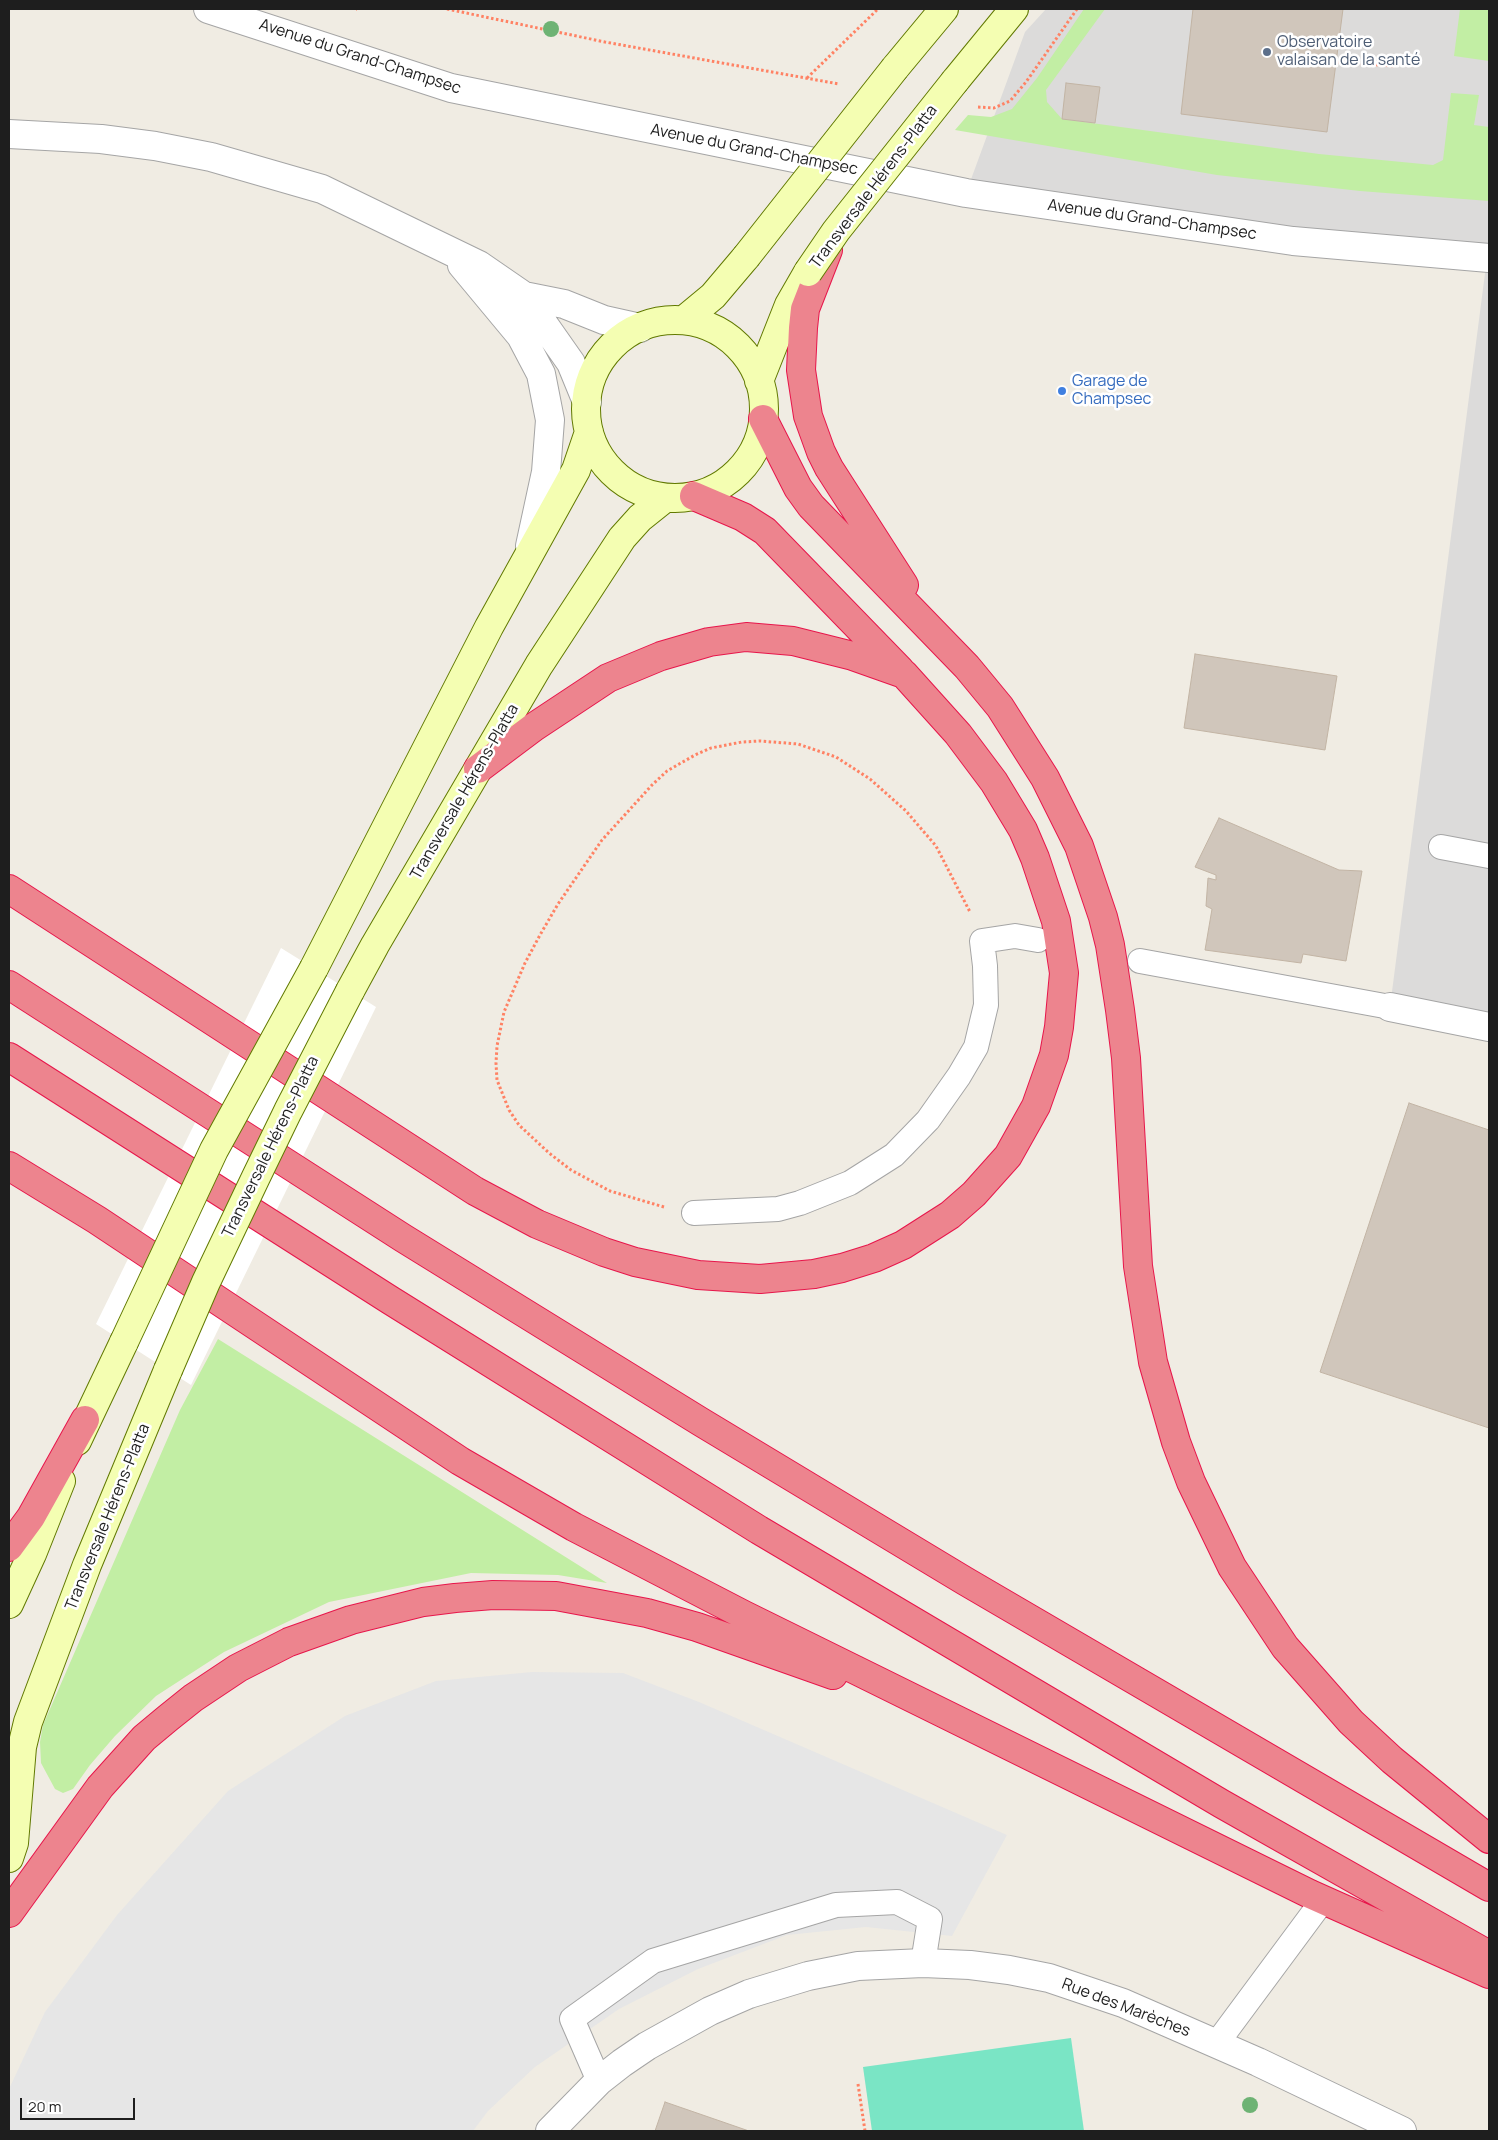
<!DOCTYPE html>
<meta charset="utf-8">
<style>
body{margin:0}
#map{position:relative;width:1498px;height:2140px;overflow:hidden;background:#f0ece3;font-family:Manrope,sans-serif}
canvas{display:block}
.frame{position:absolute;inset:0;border:10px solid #1e1e1e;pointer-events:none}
.scale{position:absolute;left:20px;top:2098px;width:115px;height:22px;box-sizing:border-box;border:2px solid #1e1e1e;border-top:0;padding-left:6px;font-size:15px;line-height:18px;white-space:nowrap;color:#1e1e1e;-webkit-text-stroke:4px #fff;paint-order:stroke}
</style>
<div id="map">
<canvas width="1498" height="2140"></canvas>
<div class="frame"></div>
<div class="scale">20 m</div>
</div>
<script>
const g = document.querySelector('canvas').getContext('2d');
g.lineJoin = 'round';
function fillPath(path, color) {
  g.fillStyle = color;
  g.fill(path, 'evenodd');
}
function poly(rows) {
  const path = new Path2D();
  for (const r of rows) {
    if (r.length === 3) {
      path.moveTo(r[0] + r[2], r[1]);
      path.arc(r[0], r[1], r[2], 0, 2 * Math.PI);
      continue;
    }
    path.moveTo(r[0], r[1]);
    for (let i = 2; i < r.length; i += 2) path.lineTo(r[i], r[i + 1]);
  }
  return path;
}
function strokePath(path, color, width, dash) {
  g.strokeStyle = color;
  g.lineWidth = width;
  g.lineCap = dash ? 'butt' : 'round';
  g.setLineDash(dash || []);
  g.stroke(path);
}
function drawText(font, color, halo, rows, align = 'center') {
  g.font = font + ' Manrope,sans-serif';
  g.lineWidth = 5;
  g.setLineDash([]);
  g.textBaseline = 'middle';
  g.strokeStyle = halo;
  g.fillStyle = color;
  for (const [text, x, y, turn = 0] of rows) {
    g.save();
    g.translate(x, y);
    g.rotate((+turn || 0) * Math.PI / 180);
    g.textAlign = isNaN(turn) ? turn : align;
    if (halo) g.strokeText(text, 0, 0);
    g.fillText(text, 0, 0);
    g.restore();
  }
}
fillPath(poly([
 [1046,9,1489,9,1489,1027,1390,1007,1487,258,966,193,1025,32]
]), '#dcdbda');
fillPath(poly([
 [1084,9,1105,9,1046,90,1047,102,1062,119,1319,154,1433,165,1443,160,1451,93,1479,95,1474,125,1489,127,1489,201,1360,191,1217,175,955,130,968,115,991,117,1012,109,1037,78],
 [1460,9,1489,9,1489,61,1454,56],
 [218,1339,607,1583,558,1575,471,1573,329,1602,224,1652,156,1696,115,1736,90,1765,73,1789,63,1793,55,1789,41,1763,40,1742,43,1725,180,1410]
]), '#c2eea4');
fillPath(poly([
 [1071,2038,1084,2131,872,2131,863,2067]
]), '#7ae5c5');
fillPath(poly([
 [532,1672,623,1673,699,1702,1007,1835,952,1936,866,1927,787,1935,698,1969,619,2009,535,2067,488,2111,473,2131,9,2131,9,2089,45,2012,117,1915,228,1791,345,1716,436,1681]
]), '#e6e6e6');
fillPath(poly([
 [281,948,376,1007,191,1385,96,1324]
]), '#fff');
const building = poly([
 [1193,9,1343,9,1327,132,1181,114,1193,9],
 [1066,83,1100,87,1095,123,1062,119,1066,83],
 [1195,654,1337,676,1325,750,1184,728,1195,654],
 [1219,818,1339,870,1362,871,1346,961,1303,954,1301,963,1205,950,1212,909,1206,906,1208,878,1216,880,1216,875,1195,867,1219,818],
 [1409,1103,1489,1130,1489,1428,1320,1372,1409,1103],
 [665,2102,749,2131,655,2131,665,2102]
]);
fillPath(building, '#d0c6bb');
strokePath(building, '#c2b4a4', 1);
const service = poly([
 [1441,847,1489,856],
 [1140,961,1390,1007],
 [694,1213,778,1209,800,1203,850,1183,894,1155,928,1120,959,1076,976,1047,986,1005,985,966,982,941,1015,936,1038,940],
 [1217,2043,1323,1900],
 [599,2081,572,2019,653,1961,836,1905,897,1902,930,1919,923,1963]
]);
const minor = poly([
 [208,9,451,88,966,193,1293,241,1489,258],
 [1390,1007,1489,1027],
 [550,2131,599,2081,622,2063,647,2046,710,2011,749,1994,808,1976,858,1966,923,1963,970,1965,1009,1970,1049,1978,1123,2003,1258,2062,1402,2131]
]);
const tertiary = poly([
 [9,134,101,139,155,146,211,157,322,189,479,265,524,296,571,363,587,402],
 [462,265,521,336,541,374,550,420,546,472,530,546],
 [524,296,564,304,604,320,640,328]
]);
const secondary = poly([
 [895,68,944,9],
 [955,81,1014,9],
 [684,320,713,296,746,257],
 [675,409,89],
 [759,381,789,305,808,272],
 [314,968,489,627,576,470,589,432],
 [350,991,375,945,539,665,622,538,640,518,665,498],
 [77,1441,124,1342],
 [9,1604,32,1554,61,1481],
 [9,1858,14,1843,22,1747,28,1722,87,1565,168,1370]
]);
const motorway = poly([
 [828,250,805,309,803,328,801,370,808,416,821,452,829,468,904,585],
 [763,419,798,488,811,506,967,667,1000,707,1045,778,1079,846,1103,917,1110,945,1120,1010,1126,1058,1138,1266,1153,1362,1176,1442,1191,1482,1232,1567,1285,1647,1351,1722,1392,1760,1489,1839],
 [694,496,743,517,765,531,900,670],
 [9,889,475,1191,537,1224,604,1252,635,1262,698,1275,760,1279,814,1274,842,1268,874,1258,903,1245,950,1215,974,1194,1008,1156,1036,1106,1054,1055,1059,1027,1064,973,1056,921,1035,858,1023,830,994,782,958,734,904,674,853,656,793,641,746,637,709,642,661,656,608,678,534,727,478,769],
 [9,985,403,1238,701,1422,965,1581,1489,1887],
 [9,1057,390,1300,759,1530,1222,1804,1489,1955],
 [9,1166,97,1220,460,1461,574,1527,744,1615,1310,1894,1489,1974],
 [9,1547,31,1517,85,1420],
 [9,1913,100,1787,144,1738,168,1718,193,1698,238,1668,289,1642,351,1620,423,1602,455,1598,493,1595,556,1596,647,1613,697,1627,833,1675]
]);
strokePath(service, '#a5a5a5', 26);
strokePath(minor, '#a5a5a5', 30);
strokePath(tertiary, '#a5a5a5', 30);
strokePath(secondary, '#617900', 30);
strokePath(motorway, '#e7164b', 30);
strokePath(poly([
 [356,9,357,9],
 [447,9,605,42,839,84],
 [1336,62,1396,66],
 [807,78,878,9],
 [978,107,994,108,1010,101,1026,82,1077,9],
 [664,1207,610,1191,571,1170,549,1153,519,1125,509,1110,497,1080,496,1063,497,1046,504,1012,525,963,540,935,558,904,602,840,652,785,667,771,695,755,711,748,742,742,760,741,798,744,836,757,870,779,906,811,936,846,970,912],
 [858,2084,865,2131]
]), '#ff8264', 3, [2.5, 2.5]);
strokePath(service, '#fff', 24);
strokePath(minor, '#fff', 28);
strokePath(tertiary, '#fff', 28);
strokePath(secondary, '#f4feb2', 28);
strokePath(motorway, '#ed848e', 28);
const secondaryBridge = poly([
 [746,257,895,68],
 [808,272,836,231,955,81],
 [124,1342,214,1150,314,968],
 [168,1370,206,1282,256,1177,288,1111,350,991]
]);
strokePath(secondaryBridge, '#617900', 30, []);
strokePath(secondaryBridge, '#f4feb2', 28);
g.fillStyle = '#6eb374';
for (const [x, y] of [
 [551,29],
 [1250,2105]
]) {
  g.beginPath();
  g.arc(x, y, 8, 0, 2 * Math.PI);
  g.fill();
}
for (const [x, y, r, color] of [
 [1267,52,5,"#5c6f8a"],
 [1062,391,5,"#3f7fe0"]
]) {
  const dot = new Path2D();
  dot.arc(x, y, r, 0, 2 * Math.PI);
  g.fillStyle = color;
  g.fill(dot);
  strokePath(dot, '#fff', 2);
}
drawText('16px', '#4e5e75', '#fff', [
 ["Observatoire",1277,43],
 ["valaisan de la santé",1277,61]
], 'left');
drawText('16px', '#1e1e1e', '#fff', [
 ["Avenue du Grand-Champsec",360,57,18],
 ["Avenue du Grand-Champsec",754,150,11],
 ["Transversale Hérens-Platta",874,187,-53],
 ["Avenue du Grand-Champsec",1152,220,8],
 ["Transversale Hérens-Platta",465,792,-60],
 ["Transversale Hérens-Platta",271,1147,-64],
 ["Transversale Hérens-Platta",108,1517,-68],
 ["Rue des Marèches",1126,2008,21]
]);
drawText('16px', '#366cbe', '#fff', [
 ["Garage de",1072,382],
 ["Champsec",1072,400]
], 'left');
</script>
